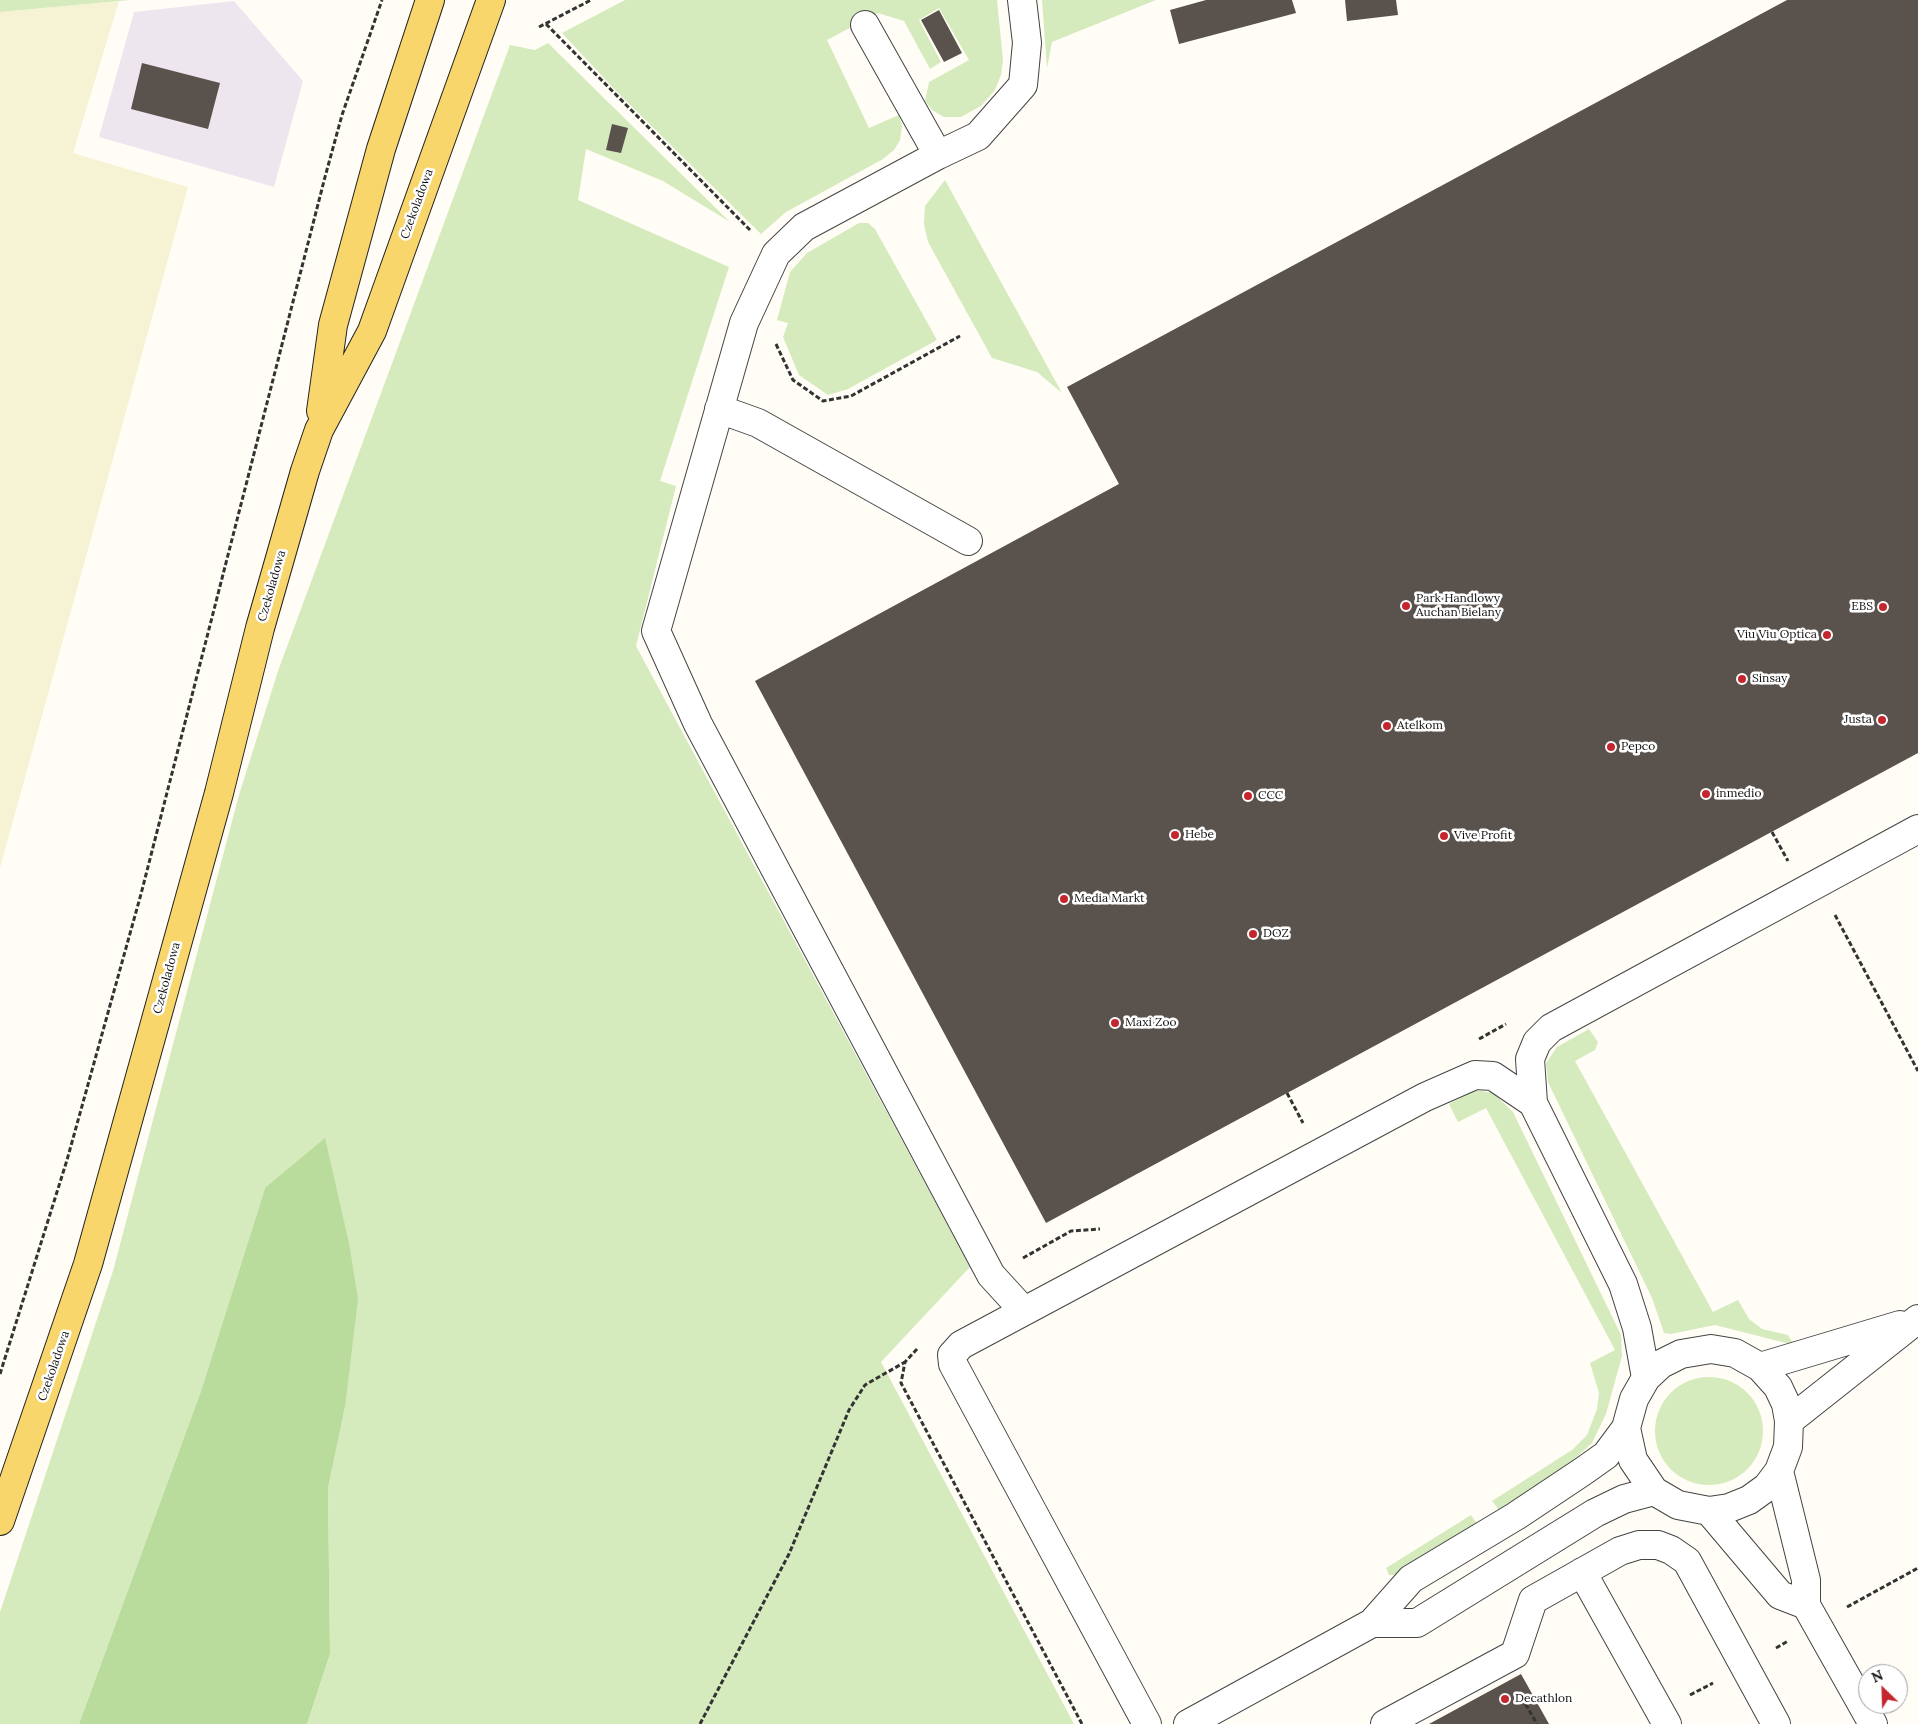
<!DOCTYPE html>
<style>
body{margin:0}
#map{position:relative;width:1918px;height:1724px;overflow:hidden;background:#fffdf5;font-family:Lora,serif}
canvas{display:block}
.north{position:absolute;left:1858px;top:1664px;width:50px;height:50px;box-sizing:border-box;background:#fff;border:1px solid #a0a0a0;border-radius:50%;rotate:336deg;font-size:14px;font-weight:700;line-height:20px;text-align:center;color:#111}
.north::after{content:'';display:block;margin:auto;width:18px;height:22px;background:#c4262e;clip-path:polygon(50% 0,100% 100%,50% 72%,0 100%)}
</style>
<div id="map">
<canvas width="1918" height="1724"></canvas>
<div class="north">N</div>
</div>
<script>
const g = document.querySelector('canvas').getContext('2d');
g.lineJoin = 'round';
function fillPath(path, color) {
  g.fillStyle = color;
  g.fill(path, 'evenodd');
}
function poly(rows) {
  const path = new Path2D();
  for (const r of rows) {
    if (r.length === 3) {
      path.moveTo(r[0] + r[2], r[1]);
      path.arc(r[0], r[1], r[2], 0, 2 * Math.PI);
      continue;
    }
    path.moveTo(r[0], r[1]);
    for (let i = 2; i < r.length; i += 2) path.lineTo(r[i], r[i + 1]);
  }
  return path;
}
function strokePath(path, color, width, dash) {
  g.strokeStyle = color;
  g.lineWidth = width;
  g.lineCap = dash ? 'butt' : 'round';
  g.setLineDash(dash || []);
  g.stroke(path);
}
function drawText(font, color, halo, rows, align = 'center') {
  g.font = font + ' Lora,serif';
  g.lineWidth = 5;
  g.setLineDash([]);
  g.textBaseline = 'middle';
  g.strokeStyle = halo;
  g.fillStyle = color;
  for (const [text, x, y, turn = 0] of rows) {
    g.save();
    g.translate(x, y);
    g.rotate((+turn || 0) * Math.PI / 180);
    g.textAlign = isNaN(turn) ? turn : align;
    if (halo) g.strokeText(text, 0, 0);
    g.fillText(text, 0, 0);
    g.restore();
  }
}
fillPath(poly([
 [234,1,303,81,274,187,99,137,134,12]
]), '#eee6ef');
fillPath(poly([
 [119,1,73,153,188,187,0,868,0,12]
]), '#f6f3d4');
fillPath(poly([
 [0,0,130,0,0,12],
 [625,0,997,0,1003,60,1001,75,995,90,981,106,961,117,944,117,932,110,925,101,929,82,969,60,939,8,919,20,941,62,930,69,904,21,878,13,827,40,869,128,899,115,902,126,900,140,894,150,883,159,786,212,761,234,617,92,562,33],
 [1042,0,1156,0,1052,42,1047,68],
 [548,43,730,222,663,181,586,149,578,200,729,267,660,481,676,486,636,646,970,1267,881,1362,1074,1724,307,1724,330,1654,328,1488,345,1407,265,1188,201,1391,79,1724,0,1724,0,1612,113,1271,239,795,278,671,510,45,535,50],
 [945,180,1062,393,1037,372,992,358,928,242,924,224,925,206],
 [859,223,868,223,875,229,937,340,848,389,828,395,799,375,783,337,788,323,777,320,790,272,807,253],
 [1589,1029,1598,1042,1595,1050,1575,1061,1713,1312,1738,1300,1749,1319,1762,1329,1788,1335,1794,1345,1715,1325,1671,1334,1664,1333,1652,1298,1548,1082,1546,1063,1557,1047],
 [1476,1090,1493,1093,1513,1112,1621,1335,1622,1356,1606,1414,1592,1443,1560,1472,1499,1510,1492,1501,1572,1450,1587,1435,1597,1409,1599,1393,1590,1363,1615,1350,1486,1108,1458,1122,1449,1104],
 [1709,1431,54],
 [1471,1515,1477,1524,1394,1575,1389,1575,1386,1568]
]), '#d5ebbd');
fillPath(poly([
 [325,1138,349,1243,358,1299,345,1407,328,1488,330,1654,307,1724,79,1724,201,1391,265,1188]
]), '#b9dc9c');
fillPath(poly([
 [1206,0,1292,0,1296,13,1179,44,1170,10],
 [1345,0,1396,0,1398,15,1347,21],
 [1787,0,1918,0,1918,753,1046,1223,755,681,1119,484,1067,387],
 [939,10,962,53,944,62,921,20],
 [142,63,220,83,208,129,131,109],
 [612,124,628,128,621,153,606,150],
 [1521,1674,1549,1724,1429,1724]
]), '#5a524d');
const minor = poly([
 [1022,0,1027,43,1023,85,978,136,938,155,804,227,776,254,744,323,656,631,698,724,991,1275,1023,1310],
 [865,25,938,155],
 [719,409,758,423,968,541],
 [1533,1103,1530,1059,1537,1042,1551,1028,1918,829],
 [1760,1367,1900,1325],
 [1789,1421,1918,1319],
 [1779,1471,1806,1580,1806,1605,1873,1724],
 [1709,1511,1780,1595,1806,1605],
 [1582,1572,1667,1724],
 [1372,1623,1417,1623,1595,1513,1624,1499,1654,1491,1678,1505,1709,1511,1729,1508,1749,1500,1767,1487,1779,1471,1788,1447,1789,1421,1786,1404,1778,1387,1760,1367,1735,1353,1711,1349,1681,1354,1661,1364,1646,1378,1634,1399,1626,1428,1633,1460,1654,1491],
 [1147,1724,953,1364,952,1355,961,1345,1425,1097,1475,1075,1493,1076,1533,1103,1623,1284,1637,1328,1646,1378],
 [1188,1724,1372,1623,1411,1579,1516,1516,1582,1472,1606,1455,1626,1428],
 [1385,1724,1515,1654,1533,1600,1620,1551,1639,1545,1658,1545,1671,1550,1687,1561,1776,1724]
]);
const major = poly([
 [321,411,333,325,381,149,430,0],
 [0,1521,88,1264,219,793,260,628,305,471,319,430,372,331,491,0]
]);
strokePath(minor, '#444', 30);
strokePath(major, '#222', 30);
strokePath(poly([
 [546,24,750,230],
 [539,27,591,0],
 [776,344,793,380,823,401,851,396,960,336],
 [1772,832,1788,861],
 [1835,915,1918,1071],
 [1479,1039,1506,1024],
 [1287,1093,1303,1123],
 [1023,1258,1071,1231,1100,1229],
 [917,1349,905,1362,901,1383,1082,1724],
 [0,1374,67,1160,141,894,325,177,342,115,382,0],
 [1847,1607,1918,1568],
 [1776,1648,1788,1641],
 [1518,1691,1537,1724],
 [1690,1695,1713,1683],
 [700,1724,789,1554,849,1410,865,1385,905,1362]
]), '#333', 3, [5, 2.5]);
strokePath(minor, '#fff', 28);
strokePath(major, '#f9d66b', 28);
for (const [x, y, r, color] of [
 [1406,606,5,"#c4262e"],
 [1883,607,5,"#c4262e"],
 [1827,635,5,"#c4262e"],
 [1742,679,5,"#c4262e"],
 [1882,720,5,"#c4262e"],
 [1387,726,5,"#c4262e"],
 [1611,747,5,"#c4262e"],
 [1706,794,5,"#c4262e"],
 [1248,796,5,"#c4262e"],
 [1175,835,5,"#c4262e"],
 [1444,836,5,"#c4262e"],
 [1064,899,5,"#c4262e"],
 [1253,934,5,"#c4262e"],
 [1115,1023,5,"#c4262e"],
 [1505,1699,5,"#c4262e"]
]) {
  const dot = new Path2D();
  dot.arc(x, y, r, 0, 2 * Math.PI);
  g.fillStyle = color;
  g.fill(dot);
  strokePath(dot, '#fff', 2);
}
drawText('12px', '#111', '#fff', [
 ["Czekoladowa",417,204,-70],
 ["Czekoladowa",272,586,-74],
 ["Czekoladowa",167,978,-75],
 ["Czekoladowa",54,1366,-71]
]);
drawText('12px', '#111', '#fff', [
 ["Park Handlowy",1416,599],
 ["Auchan Bielany",1416,613],
 ["EBS",1873,607,"right"],
 ["Viu Viu Optica",1817,635,"right"],
 ["Sinsay",1752,679],
 ["Justa",1872,720,"right"],
 ["Atelkom",1397,726],
 ["Pepco",1621,747],
 ["inmedio",1716,794],
 ["CCC",1258,796],
 ["Hebe",1185,835],
 ["Vive Profit",1454,836],
 ["Media Markt",1074,899],
 ["DOZ",1263,934],
 ["Maxi Zoo",1125,1023],
 ["Decathlon",1515,1699]
], 'left');
</script>
